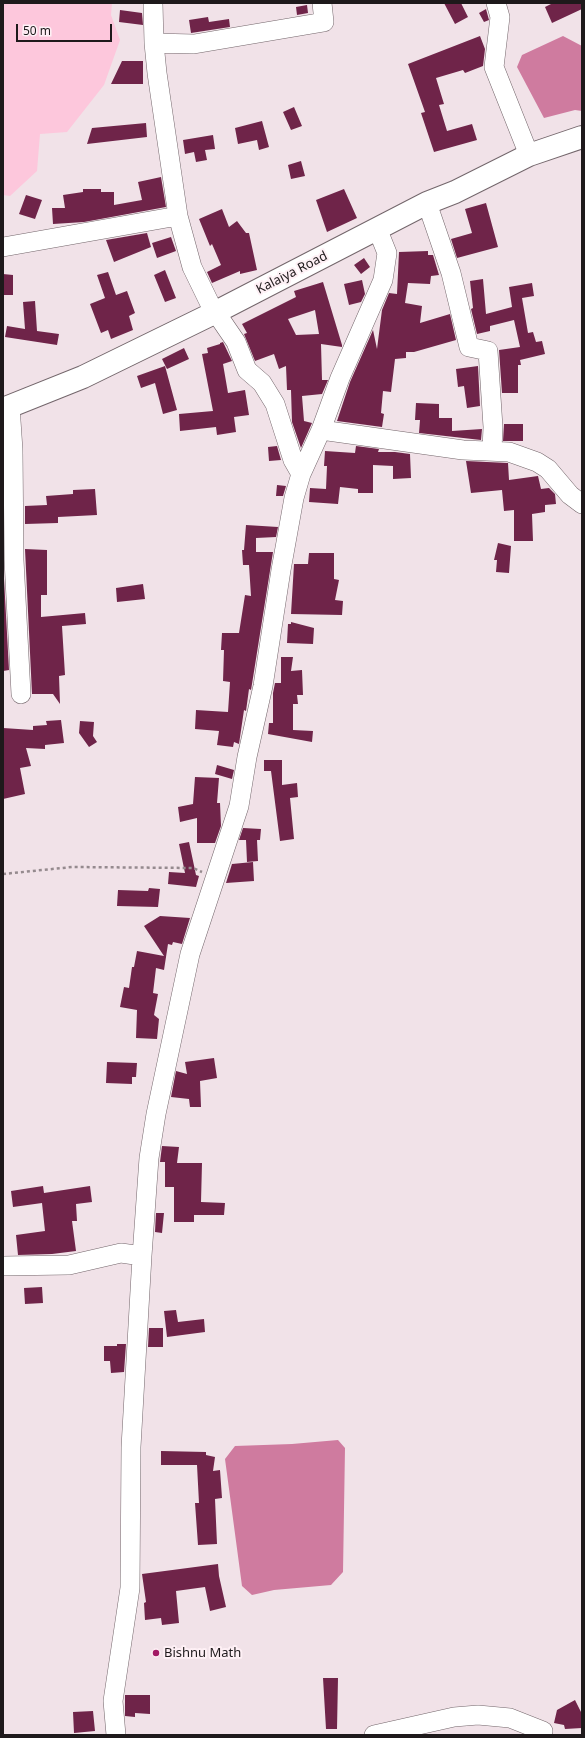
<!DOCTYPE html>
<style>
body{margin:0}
#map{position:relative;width:585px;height:1738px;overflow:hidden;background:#f1e2e8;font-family:"Noto Sans",sans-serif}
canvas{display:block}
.frame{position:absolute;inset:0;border:4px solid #1e191b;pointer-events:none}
.scale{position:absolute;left:16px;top:24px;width:96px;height:18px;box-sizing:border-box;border:2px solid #1e191b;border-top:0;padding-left:5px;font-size:12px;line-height:14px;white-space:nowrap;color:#1e191b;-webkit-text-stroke:3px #fef0f5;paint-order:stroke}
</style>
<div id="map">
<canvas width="585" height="1738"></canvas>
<div class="frame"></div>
<div class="scale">50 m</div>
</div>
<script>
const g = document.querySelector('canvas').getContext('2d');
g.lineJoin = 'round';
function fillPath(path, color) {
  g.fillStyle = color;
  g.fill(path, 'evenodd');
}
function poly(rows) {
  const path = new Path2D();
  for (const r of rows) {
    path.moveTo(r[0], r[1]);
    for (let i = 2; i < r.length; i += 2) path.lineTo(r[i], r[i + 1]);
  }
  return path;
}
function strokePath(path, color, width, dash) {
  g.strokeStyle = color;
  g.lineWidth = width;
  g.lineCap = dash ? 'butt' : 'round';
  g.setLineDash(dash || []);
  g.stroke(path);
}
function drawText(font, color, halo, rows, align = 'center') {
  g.font = font + ' "Noto Sans",sans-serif';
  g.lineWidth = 4;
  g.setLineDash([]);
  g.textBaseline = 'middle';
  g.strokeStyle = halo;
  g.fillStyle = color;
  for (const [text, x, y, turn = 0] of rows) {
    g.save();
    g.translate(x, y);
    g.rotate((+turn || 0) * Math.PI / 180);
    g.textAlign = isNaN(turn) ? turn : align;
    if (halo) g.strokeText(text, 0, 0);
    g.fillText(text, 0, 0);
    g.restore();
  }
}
fillPath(poly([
 [3,3,112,3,111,15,120,40,104,85,67,132,40,134,37,171,10,196,3,195]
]), '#fdc7dc');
fillPath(poly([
 [563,36,582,46,582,111,575,110,544,118,517,67,522,55],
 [338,1440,345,1448,343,1572,331,1585,274,1590,252,1595,242,1586,225,1459,235,1446,292,1444]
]), '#cf7b9f');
fillPath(poly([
 [444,3,461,3,468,17,455,24],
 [553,3,582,3,582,9,552,23,545,7],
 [307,5,308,13,297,15,296,7],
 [486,9,489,20,484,22,479,13],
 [120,10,142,13,143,25,119,22],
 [208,17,209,22,229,19,230,27,191,33,189,20],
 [480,36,485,49,483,66,465,73,463,70,436,78,444,104,439,105,447,131,472,124,477,140,434,152,421,113,425,112,408,64],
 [122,61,143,61,143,84,111,84],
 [294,107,302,126,291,130,283,112],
 [262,121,269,147,259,150,257,140,238,144,235,128],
 [146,123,147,137,87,144,92,128],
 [213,135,215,149,205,150,207,160,196,162,194,152,185,154,183,140],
 [301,161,305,176,291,179,288,165],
 [161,177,166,207,84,222,53,224,52,208,65,208,63,195,83,192,83,189,101,189,101,192,114,192,114,205,142,200,138,182],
 [344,189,357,218,327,232,316,200],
 [26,195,42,200,35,219,19,214],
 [486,203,498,247,457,258,451,239,472,233,465,209],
 [222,209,229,227,237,221,246,233,249,233,257,270,240,274,240,271,212,283,207,272,221,265,212,244,210,246,199,219],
 [147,233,151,247,114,262,106,240],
 [171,237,176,251,157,258,152,243],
 [428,251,428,255,433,255,439,275,431,276,430,284,408,283,405,303,422,306,420,323,450,314,456,340,414,352,406,352,406,358,395,359,391,392,383,391,381,413,384,414,382,427,337,421,350,382,373,330,377,349,382,310,389,293,397,294,399,252],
 [364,258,370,267,361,274,354,265],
 [165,270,176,298,165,302,154,275],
 [108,272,116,295,127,291,135,313,129,316,133,330,111,339,108,330,101,333,90,304,105,298,97,275],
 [3,274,13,275,13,295,3,295],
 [483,279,486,314,512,307,509,287,532,283,534,296,522,298,528,333,533,332,536,342,542,341,545,354,520,360,521,365,518,365,518,393,502,393,499,350,520,347,514,320,490,326,490,331,477,334,471,309,473,308,470,281],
 [362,280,365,294,361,302,349,305,344,284],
 [323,282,342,345,342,347,321,344,322,380,328,380,322,394,302,396,304,421,312,423,301,448,292,422,291,390,287,390,286,366,279,369,274,354,255,361,244,334,247,333,242,324,296,297,294,291],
 [315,310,319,334,296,335,288,319],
 [35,301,37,331,59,334,57,345,5,337,7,326,25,329,23,302],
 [223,342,232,361,223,364,228,393,245,390,249,415,234,417,236,432,217,435,216,427,180,431,179,414,213,411,202,354,208,353,207,348,220,344,220,343],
 [184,348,189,359,167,369,162,359],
 [165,366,177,410,163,414,155,383,141,388,137,376],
 [478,366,480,406,467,408,464,386,458,387,456,369],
 [416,403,439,404,439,418,452,418,452,431,482,429,481,440,419,433,420,420,415,420],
 [504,424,523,424,523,441,503,441],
 [277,446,281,460,269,461,268,447],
 [356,446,379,449,378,452,395,452,410,454,411,478,393,479,393,466,373,465,373,493,358,493,358,489,340,487,338,504,309,502,310,488,326,489,327,466,324,466,325,451,355,453],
 [466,461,508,463,509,480,538,476,541,489,549,488,555,494,556,504,545,505,545,512,532,514,533,541,514,541,514,510,504,511,502,490,471,493],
 [277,485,286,486,283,496,276,496],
 [95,489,97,515,58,517,58,523,25,524,25,506,47,505,46,496,73,494,73,490],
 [246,525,278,527,276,537,256,538,256,552,273,552,252,684,251,690,249,689,246,711,244,710,239,744,234,742,233,747,217,745,219,731,195,729,196,710,228,712,230,682,223,681,224,650,221,650,222,633,239,633,245,595,251,596,249,565,243,565,242,550,244,550],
 [498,543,511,546,509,573,496,572,497,560,494,560],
 [25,549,47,550,47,595,41,595,41,617,85,613,86,624,62,626,65,675,59,676,60,704,53,694,32,694],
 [309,553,334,553,334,579,339,580,335,600,343,601,342,615,291,614,294,564,308,564],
 [3,560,9,670,3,671],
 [143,584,145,599,117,602,116,588],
 [291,622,314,628,313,644,287,643,288,624,291,624],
 [281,657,293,657,291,671,302,670,303,695,297,695,298,704,293,704,293,730,313,731,312,742,268,734,269,723,273,723,273,693,275,683,281,683],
 [61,720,64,743,45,745,45,749,26,748,31,766,20,768,25,794,3,799,3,728,33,730,33,726,47,725,46,721],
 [80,721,94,722,93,736,97,742,89,747,79,733],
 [264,760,282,760,282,785,297,783,298,797,290,798,294,839,280,841,271,771,264,771],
 [217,765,234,770,232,779,215,774],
 [195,777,219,778,217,803,220,803,221,826,215,843,197,843,197,818,180,822,178,807,193,804],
 [243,828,261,829,260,840,257,840,258,861,247,862,246,840,239,840],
 [189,842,196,875,199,876,196,887,168,884,169,872,185,873,179,844],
 [253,862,254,881,226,883,232,864],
 [149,888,160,889,158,907,117,906,118,890,148,891],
 [160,916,190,918,182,944,173,942,172,945,168,944,164,970,156,968,153,993,158,994,154,1015,159,1019,157,1039,136,1038,137,1010,120,1007,124,987,129,988,132,967,134,967,137,951,164,956,144,926],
 [214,1058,217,1078,200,1081,201,1107,190,1107,189,1099,171,1097,176,1071,187,1074,185,1062],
 [107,1062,137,1063,136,1077,132,1077,132,1084,106,1083],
 [162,1146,179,1147,177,1163,202,1163,201,1202,225,1203,224,1215,194,1215,194,1222,174,1222,174,1187,165,1187,165,1162,160,1162],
 [43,1186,44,1193,90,1186,92,1202,76,1204,77,1221,72,1221,76,1251,52,1254,18,1255,16,1235,45,1231,42,1203,13,1207,11,1191],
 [156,1213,164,1213,162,1233,155,1232],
 [42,1287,43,1303,25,1304,24,1288],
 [176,1310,178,1322,204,1319,205,1332,167,1337,164,1311],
 [149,1328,163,1328,163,1347,148,1347],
 [117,1344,126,1344,124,1372,111,1373,110,1361,104,1361,104,1346,117,1346],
 [161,1451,206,1452,206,1455,215,1457,213,1471,220,1470,222,1498,215,1499,217,1544,198,1545,195,1503,199,1503,197,1465,161,1465],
 [218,1564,219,1576,226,1607,210,1611,205,1587,176,1591,179,1623,162,1625,161,1618,145,1620,144,1603,146,1602,142,1574],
 [323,1678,338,1678,337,1729,326,1729],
 [125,1695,150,1695,150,1714,135,1713,135,1717,125,1716],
 [575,1700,582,1714,582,1728,565,1729,564,1725,554,1723,557,1710],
 [93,1711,95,1731,74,1733,73,1712]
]), '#6f2449');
const minor = poly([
 [153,3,154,43,157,73,178,216,192,267,210,304,236,342,247,370,262,383,275,404,293,460,301,474],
 [496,3,500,17,494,67,529,155],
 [154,43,194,44,324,22,322,3],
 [427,203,451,273,469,347,488,351,493,427,492,450],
 [3,247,178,216],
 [10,406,13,450,14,560,21,694],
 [321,430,463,450,509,452,537,462,548,469,570,495,582,504],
 [3,1266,69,1265,121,1253,142,1256],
 [116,1735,113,1701,130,1588,131,1447,142,1256,149,1158,156,1114,190,954,239,806,247,757,263,686,281,570,294,498,301,474,321,430,340,378,383,280,387,253,377,228],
 [374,1735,454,1717,478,1715,510,1718,543,1731]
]);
const major = poly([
 [3,409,83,377,216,312,427,203,455,192,529,155,582,137]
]);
strokePath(minor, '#73666b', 20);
strokePath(major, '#73666b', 24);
strokePath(poly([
 [3,874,72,867,193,868,202,872]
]), '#958a8e', 2.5, [3, 3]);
strokePath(minor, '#fff', 19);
strokePath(major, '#fff', 22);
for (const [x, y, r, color] of [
 [156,1653,4,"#a21a65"]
]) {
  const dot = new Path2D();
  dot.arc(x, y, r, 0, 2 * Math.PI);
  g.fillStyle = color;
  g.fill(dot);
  strokePath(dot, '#fef0f5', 1.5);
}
drawText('13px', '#1e191b', '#fef0f5', [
 ["Kalaiya Road",292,273,-27]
]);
drawText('13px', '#1e191b', '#fef0f5', [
 ["Bishnu Math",164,1653]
], 'left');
</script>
